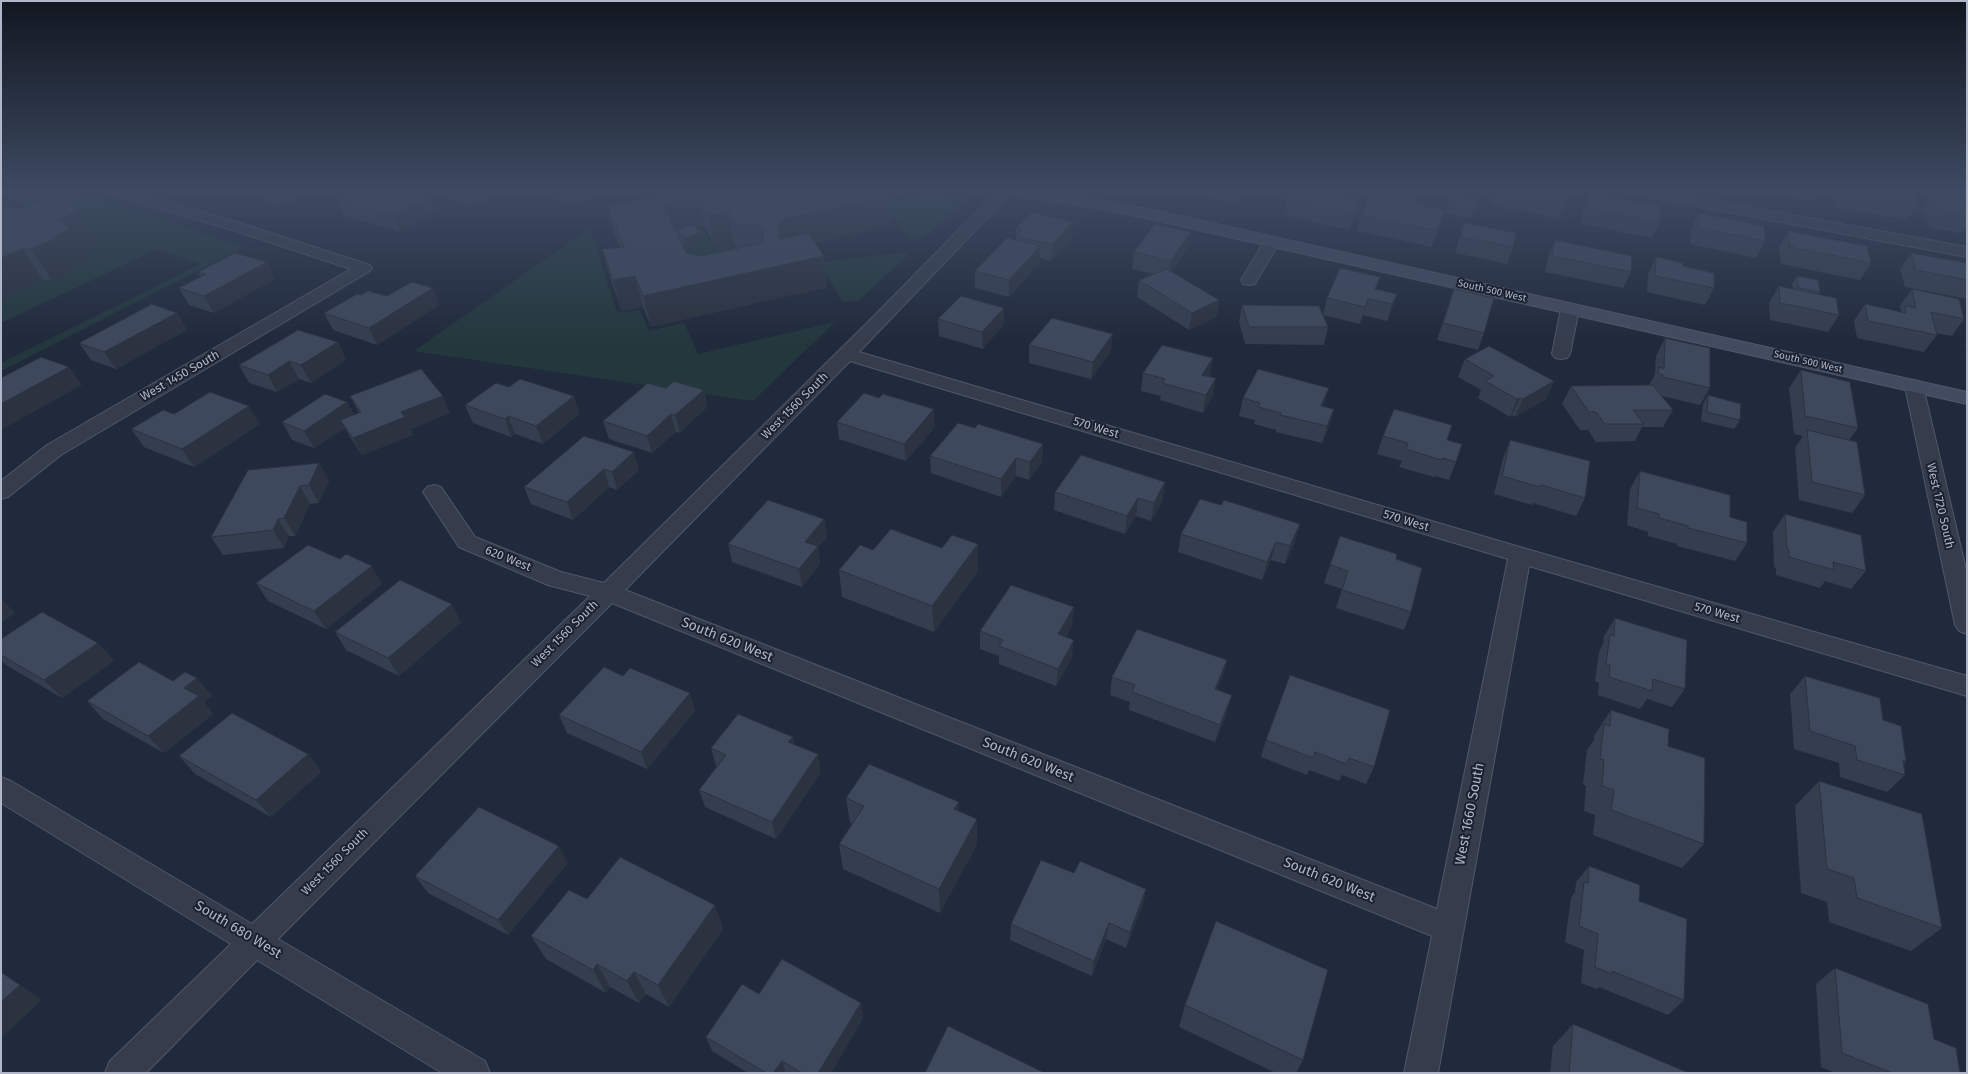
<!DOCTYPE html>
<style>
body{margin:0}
#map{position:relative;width:1968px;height:1074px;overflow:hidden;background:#212a3c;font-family:"Fira Sans",sans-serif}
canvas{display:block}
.frame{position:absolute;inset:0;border:2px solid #b0b7c8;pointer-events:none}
</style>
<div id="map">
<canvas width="1968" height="1074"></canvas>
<div class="frame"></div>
</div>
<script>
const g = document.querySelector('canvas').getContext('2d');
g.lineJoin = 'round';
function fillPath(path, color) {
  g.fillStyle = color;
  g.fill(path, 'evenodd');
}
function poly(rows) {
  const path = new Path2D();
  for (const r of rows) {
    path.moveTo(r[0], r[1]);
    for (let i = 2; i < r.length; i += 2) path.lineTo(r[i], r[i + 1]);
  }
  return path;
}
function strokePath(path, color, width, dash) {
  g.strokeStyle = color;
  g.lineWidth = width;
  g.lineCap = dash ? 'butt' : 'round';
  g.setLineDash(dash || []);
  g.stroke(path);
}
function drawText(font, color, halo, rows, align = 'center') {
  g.font = font + ' "Fira Sans",sans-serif';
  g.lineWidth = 4;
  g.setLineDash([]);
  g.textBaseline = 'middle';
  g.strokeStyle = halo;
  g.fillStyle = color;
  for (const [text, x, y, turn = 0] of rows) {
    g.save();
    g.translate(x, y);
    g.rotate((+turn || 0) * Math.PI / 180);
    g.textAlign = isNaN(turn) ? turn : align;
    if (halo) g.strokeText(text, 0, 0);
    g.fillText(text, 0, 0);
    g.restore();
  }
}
fillPath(poly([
 [1,192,77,192,244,247,1,371,1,363,201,264,158,249,1,323,1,299,43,280,52,279,75,270,37,209,1,196],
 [925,192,940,192,968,199,923,238,910,239,883,203,910,198],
 [590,228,617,313,640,310,649,331,684,323,698,354,835,322,753,401,414,351],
 [702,229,714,246,732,243,740,259,709,285,673,234],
 [911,252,858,301,843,302,818,262]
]), '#23383d');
const minor = poly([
 [109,192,133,192,243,224,370,265,372,268,370,271,61,455,8,497,1,499,1,481,47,445,351,269,233,230,111,195,109,192],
 [996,192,1012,192,859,352,1523,548,1967,676,1967,696,1529,566,1438,1073,1404,1073,1432,936,612,603,278,939,485,1061,490,1073,442,1073,257,960,146,1073,105,1073,110,1061,231,944,1,803,1,777,11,781,252,924,590,596,548,585,459,547,423,492,427,487,434,485,441,487,475,537,561,572,604,583,876,314,996,192],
 [850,361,1508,559,1437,909,625,590,850,361],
 [1060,192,1075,192,1067,202,1062,203,1057,202,1055,199,1060,192],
 [1635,192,1667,192,1967,247,1967,257,1642,196,1637,195,1635,192],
 [1272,237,1278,239,1280,242,1257,280,1255,284,1249,285,1243,284,1241,280,1264,242,1266,239,1272,237],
 [1570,304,1576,305,1579,309,1570,354,1567,358,1561,359,1555,358,1552,354,1561,309,1564,305,1570,304],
 [1914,380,1921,382,1923,386,1967,574,1967,634,1959,631,1955,625,1905,386,1907,382,1914,380]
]);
const secondary = poly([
 [1008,192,1047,192,1154,210,1967,392,1967,404,1154,220,1103,209,1015,196,1010,195,1008,192]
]);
strokePath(minor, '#505767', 2);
strokePath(secondary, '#505767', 2);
fillPath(minor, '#353d4d');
fillPath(secondary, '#434b60');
fillPath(poly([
 [253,192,309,192,281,206,262,201,260,196,253,194],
 [436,192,499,192,475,206,437,195],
 [1208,192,1242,192,1234,203,1207,197],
 [1421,192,1466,192,1464,198,1477,201,1471,218,1445,213,1451,198],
 [1497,192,1569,192,1567,203,1560,219,1493,205],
 [1760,192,1818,192,1813,201],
 [1832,192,1914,192,1917,204,1907,220,1834,207,1832,193],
 [1933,192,1939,192,1967,197,1967,231,1964,230,1961,233,1930,228,1923,207],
 [557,194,594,197,580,205,559,202],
 [1590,194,1660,222,1652,238,1581,224,1583,209],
 [401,195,429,197,435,212,400,232,344,216,337,200],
 [666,195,775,195,893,225,815,243,827,287,651,327,643,307,622,311,611,280,602,249,620,247,615,237,607,207],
 [705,227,714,245,733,242,737,248,702,256,686,253,680,240,687,246,703,240,701,232,696,228],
 [1287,199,1360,201,1356,217,1349,230,1284,215],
 [1417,204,1445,210,1440,226,1432,247,1357,231,1361,215],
 [1,206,78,211,97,241,82,248,90,260,77,265,75,270,52,280,43,280,1,299],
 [1699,213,1765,241,1756,258,1690,244,1691,229],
 [1464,223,1513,247,1507,264,1455,253],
 [1016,228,1072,238,1051,261,1040,258,1040,262,1009,297,975,288,975,271,1016,240],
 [1788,231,1871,263,1860,280,1781,264,1779,247],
 [1555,240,1631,272,1623,288,1545,272,1548,257],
 [1188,248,1172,272,1219,300,1217,317,1189,330,1137,297,1139,280,1154,274,1132,269,1134,252],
 [1911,253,1967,263,1967,299,1905,287,1900,269],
 [1656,257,1683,266,1714,288,1705,305,1647,292,1648,274],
 [267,262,275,279,214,313,189,305,179,288,201,277,198,272],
 [1797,276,1820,292,1818,294,1839,315,1828,332,1770,320,1769,303,1779,286,1793,289,1792,284],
 [433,288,439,305,377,345,333,330,324,313,361,295,387,296],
 [1376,289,1397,294,1391,311,1387,321,1363,315,1360,324,1323,315,1328,327,1324,345,1245,344,1239,322,1242,305,1323,315,1327,298],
 [1454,289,1484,333,1478,350,1437,340],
 [1912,289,1964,319,1952,336,1936,333,1937,335,1924,352,1857,338,1854,321,1865,304,1901,312,1901,311,1900,306],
 [1004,308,1004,324,983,349,939,336,938,319],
 [177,313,187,330,116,369,91,360,79,343],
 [1665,338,1710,388,1700,405,1662,396,1673,410,1663,427,1642,427,1635,441,1596,442,1588,430,1580,430,1562,404,1571,386,1649,385,1655,374,1656,356],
 [1967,341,1967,350,1965,344],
 [338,342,346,360,311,383,299,379,277,392,249,383,239,365],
 [1029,345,1111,351,1091,379,1029,363],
 [1213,358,1209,377,1213,396,1203,413,1160,400,1161,396,1141,391,1143,373],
 [1465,359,1554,381,1546,399,1515,417,1512,415,1510,417,1478,398,1481,390,1458,377],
 [1801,370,1858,428,1849,440,1865,495,1852,513,1799,500,1795,448,1803,436,1794,434,1789,388],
 [509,387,574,396,579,414,543,444,515,434,511,437,473,423,465,405],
 [666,388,704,390,707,407,680,433,676,432,652,453,609,439,603,421],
 [1708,395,1740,420,1734,429,1701,421,1703,404],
 [350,396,450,413,411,429,413,435,362,455,350,437,345,428,314,448,292,440,282,422,347,402,354,415,359,413],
 [1243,398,1324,407,1334,409,1329,427,1322,443,1276,432,1276,430,1254,424,1255,420,1239,416],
 [174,414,260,424,194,467,144,447,131,429],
 [837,422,935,427,906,461,839,439],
 [584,436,639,470,617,490,609,487,573,520,531,504,524,487],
 [1383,436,1447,440,1456,462,1449,480,1435,476,1434,477,1399,467,1402,461,1377,454],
 [1510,440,1585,498,1576,516,1533,503,1532,505,1494,494,1503,458],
 [1043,444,1042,462,1029,480,1016,476,1001,497,931,473,930,456],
 [1081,455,1163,500,1151,521,1136,516,1125,534,1054,510,1055,492],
 [319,463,329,481,319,503,310,504,295,536,289,536,284,548,223,555,211,537],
 [1640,471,1730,517,1747,543,1735,561,1677,546,1677,544,1648,536,1648,532,1627,525,1630,489],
 [1785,514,1866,571,1851,589,1825,581,1820,588,1776,575,1776,568,1774,567,1773,532],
 [824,519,827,537,818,547,820,564,802,587,732,562,728,544],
 [1181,534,1295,542,1285,564,1271,560,1262,580,1178,552],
 [1340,536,1396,559,1411,612,1404,630,1336,608,1342,589,1324,583],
 [978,544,978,571,934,632,842,597,839,570,873,550,942,548],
 [256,583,382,584,326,629,268,601],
 [1615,618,1685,689,1672,707,1647,699,1640,709,1598,695,1599,683,1595,681,1599,652,1603,644,1604,636],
 [461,622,399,676,346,650,335,632],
 [1072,625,1066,637,1072,657,1056,686,999,664,999,656,980,649,980,631],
 [1,639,98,643,114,661,62,698,6,665,1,660],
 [1227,660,1222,678,1217,690,1227,713,1215,742,1129,710,1130,702,1110,695,1112,677],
 [1290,675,1374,767,1366,784,1342,775,1339,781,1309,770,1307,775,1261,757,1266,740],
 [1805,676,1883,720,1906,761,1904,764,1905,775,1887,792,1840,777,1839,763,1794,749,1790,694],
 [197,678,212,696,204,702,213,714,164,753,103,719,87,701,173,681],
 [1611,710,1668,746,1704,844,1682,868,1593,835,1595,815,1584,811,1586,786,1583,784,1587,750,1594,740,1594,736],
 [695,711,647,769,567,733,559,715],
 [793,737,794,745,821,772,776,839,705,807,699,790,717,766,716,766,711,748],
 [308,754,321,772,271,817,195,774,179,756],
 [1819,781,1942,928,1911,951,1829,922,1827,902,1801,893,1795,806],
 [846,798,959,802,959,811,977,844,940,913,843,869,839,844,852,824,850,823],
 [568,863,508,935,428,893,415,876],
 [1589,866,1639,901,1684,1000,1668,1015,1599,987,1597,989,1581,983,1584,950,1565,942,1571,898,1575,892,1576,882],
 [1074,873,1146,889,1143,905,1126,948,1106,939,1092,976,1010,940,1011,924],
 [587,899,715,905,723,929,669,1007,646,994,639,1003,610,987,606,993,546,959,531,936],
 [1835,968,1934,1039,1960,1073,1836,1073,1821,1067,1816,984],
 [759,994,861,1003,863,1018,831,1073,748,1073,712,1051,706,1037],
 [1185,1005,1303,1060,1296,1073,1276,1073,1179,1027],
 [1573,1024,1689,1073,1550,1073,1553,1046]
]), '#343e4f');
fillPath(poly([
 [274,192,309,192,281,206],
 [470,192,499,192,475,206],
 [587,192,593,192,594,197,580,205,578,197],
 [1237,192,1242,192,1234,203,1235,195],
 [1420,193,1415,209,1415,204],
 [891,195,893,225,784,250,824,256,827,287,651,327,643,296,779,239,778,217],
 [429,197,435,212,400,232,394,216],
 [699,197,705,227,678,231,676,230,677,232,670,233,663,203],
 [1360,201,1356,217,1349,230,1353,214],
 [1445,210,1440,226,1432,247,1437,231],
 [78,211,97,241,82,248,90,260,77,265,75,270,52,280,31,249,59,220],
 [728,212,733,242,714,245,709,215],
 [1073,222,1072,238,1051,261,1052,245],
 [701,232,703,240,687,246,686,238],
 [1190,232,1188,248,1169,277,1171,261],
 [1040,246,1040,262,1009,297,1009,280],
 [22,249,43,280,1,299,1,258],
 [267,262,275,279,214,313,204,296],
 [635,276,643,307,622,311,613,280],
 [1380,277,1375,293,1375,289],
 [433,288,439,305,377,345,369,328],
 [1397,294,1391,311,1387,321,1392,304],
 [1368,299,1363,315,1360,324,1365,307],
 [1219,300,1217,317,1189,330,1192,313],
 [1004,308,1004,324,983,349,982,332],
 [177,313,187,330,116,369,104,352],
 [1113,334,1111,351,1091,379,1093,362],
 [338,342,346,360,311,383,301,365],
 [1213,358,1210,376,1199,392,1202,375],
 [289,361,299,379,277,392,268,375],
 [69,367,82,385,1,430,1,404],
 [1216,378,1213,396,1203,413,1206,395],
 [1554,381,1546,399,1515,417,1523,399],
 [1329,388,1324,405,1317,423,1321,406],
 [704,390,707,407,680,433,675,415],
 [443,396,450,413,411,429,413,435,362,455,353,438,401,412],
 [574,396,579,414,543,444,536,426],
 [1520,398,1512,415,1510,417,1517,399],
 [347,402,356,420,340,420,345,428,314,448,304,431],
 [249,406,260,424,194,467,182,449],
 [934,409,935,427,906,461,904,444],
 [1334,409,1329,427,1322,443,1327,426],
 [671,414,676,432,652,453,647,436],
 [508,416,515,434,511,437,505,419],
 [1043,444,1042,462,1029,480,1030,462],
 [634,452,639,470,617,490,612,472],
 [1016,458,1016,476,1001,497,1001,479],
 [319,463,329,481,319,503,309,485],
 [604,469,609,487,573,520,567,502],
 [1165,482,1163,500,1151,521,1154,503],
 [300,486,310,504,295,536,284,518],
 [1138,498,1136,516,1125,534,1127,516],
 [278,519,289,536,284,548,273,530],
 [824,519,827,537,818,547,820,564,802,587,799,569,805,542],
 [1300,524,1295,542,1285,564,1290,546],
 [1276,542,1271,560,1262,580,1267,562],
 [978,544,978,571,934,632,932,606],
 [372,566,382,584,326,629,314,611],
 [1,598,15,613,1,623],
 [452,604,461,622,399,676,388,658],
 [1074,607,1072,625,1057,652,1058,634],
 [1074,640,1072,657,1056,686,1058,669],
 [98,643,114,661,62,698,44,680],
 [1227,660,1222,678,1210,707,1215,689],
 [197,678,212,696,204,702,213,714,164,753,148,736,184,688],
 [690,693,695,711,647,769,641,752],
 [1232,695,1227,713,1215,742,1220,725],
 [793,737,796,754,788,742],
 [308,754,321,772,271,817,256,800],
 [818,754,821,772,776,839,772,822],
 [959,802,959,826,954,809],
 [977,819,977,844,940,913,939,889],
 [559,846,568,863,508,935,498,920],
 [1146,889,1143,905,1126,948,1130,932],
 [715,905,723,929,669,1007,658,985],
 [1109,923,1106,939,1092,976,1094,961],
 [597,964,610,987,606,993,593,970],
 [634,972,646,994,639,1003,627,981],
 [20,985,42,1000,1,1038,1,1002],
 [861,1003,863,1018,831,1073,818,1073],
 [782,1061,786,1073,773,1073]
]), '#2b3240');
const building = poly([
 [353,192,389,192,401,195,407,192,412,192,429,197,394,216,337,200,353,192],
 [560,192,587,192,578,197,557,194,560,192],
 [666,192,773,192,775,195,791,192,889,192,891,195,780,220,779,239,808,233,824,256,643,296,635,276,613,280,602,249,624,247,607,207,666,195,666,192],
 [699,197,709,215,728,212,738,227,755,225,764,229,762,243,702,256,686,253,663,203,699,197],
 [1221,192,1237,192,1235,195,1221,192],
 [1292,192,1320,192,1360,201,1353,214,1287,199,1292,192],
 [1372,192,1416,192,1420,193,1415,204,1445,210,1437,231,1361,215,1372,192],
 [1512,192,1569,192,1567,203,1512,192],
 [1850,192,1914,192,1917,204,1850,192],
 [1934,192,1939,192,1967,197,1967,216,1941,212,1934,192],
 [1590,194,1660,207,1660,222,1588,208,1590,194],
 [1452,196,1477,201,1473,210,1448,205,1452,196],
 [42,200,71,201,78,211,59,220,70,229,57,235,55,239,31,249,22,249,1,258,1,206,22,208,42,200],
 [1032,212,1073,222,1052,245,1017,236,1023,230,1016,228,1032,212],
 [1699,213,1764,226,1765,241,1698,228,1699,213],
 [1464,223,1516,233,1513,247,1460,237,1464,223],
 [1155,224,1190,232,1171,261,1134,252,1155,224],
 [692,225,701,232,686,238,676,230,692,225],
 [1788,231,1867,246,1871,263,1790,247,1788,231],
 [1007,238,1040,246,1009,280,975,271,1007,238],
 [1555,240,1632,256,1631,272,1552,256,1555,240],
 [235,253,267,262,204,296,179,288,206,274,198,272,235,253],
 [1911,253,1967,263,1967,280,1916,270,1911,253],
 [1656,257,1683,263,1683,266,1714,273,1714,288,1655,276,1656,257],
 [1340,268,1380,277,1375,289,1397,294,1392,304,1368,299,1365,307,1327,298,1340,268],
 [1167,269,1219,300,1192,313,1139,280,1167,269],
 [1797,276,1818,280,1820,292,1799,288,1797,276],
 [412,282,433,288,369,328,324,313,357,294,361,295,368,291,387,296,412,282],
 [1779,286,1836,298,1839,315,1780,303,1779,286],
 [1454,289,1494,298,1484,333,1443,323,1454,289],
 [1912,289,1959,299,1964,319,1931,312,1937,335,1868,321,1865,304,1906,313,1905,306,1916,308,1912,289],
 [961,296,1004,308,982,332,938,319,961,296],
 [152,304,177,313,104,352,79,343,152,304],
 [1242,305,1319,306,1328,327,1249,327,1242,305],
 [1052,318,1113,334,1093,362,1029,345,1052,318],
 [298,330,338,342,301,365,289,361,268,375,239,365,298,330],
 [1665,338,1710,348,1710,388,1663,377,1663,375,1658,373,1659,367,1664,369,1665,338],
 [1162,345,1213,358,1202,375,1216,378,1206,395,1162,383,1165,379,1143,373,1162,345],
 [1489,346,1554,381,1523,399,1520,398,1517,399,1485,381,1494,376,1465,359,1489,346],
 [41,357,69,367,1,404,1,378,41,357],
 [421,369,443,396,401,412,405,417,353,438,340,420,361,412,350,396,421,369],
 [1258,369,1329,388,1321,406,1334,409,1327,426,1280,415,1281,413,1258,407,1260,403,1243,398,1258,369],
 [1801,370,1850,382,1858,428,1805,416,1801,370],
 [520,379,574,396,536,426,508,416,505,419,465,405,496,383,509,387,520,379],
 [674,381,704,390,675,415,671,414,647,436,603,421,648,383,666,388,674,381],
 [1653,385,1673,410,1633,410,1644,424,1605,424,1596,412,1589,412,1571,386,1653,385],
 [210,392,249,406,182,449,131,429,163,410,174,414,210,392],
 [864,393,879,398,883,394,934,409,904,444,837,422,864,393],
 [325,394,347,402,304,431,282,422,325,394],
 [1708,395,1741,404,1740,420,1707,412,1708,395],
 [1394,409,1452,425,1447,440,1462,444,1456,462,1442,458,1441,460,1406,449,1408,443,1383,436,1394,409],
 [958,423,975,428,978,424,1043,444,1030,462,1016,458,1001,479,930,456,958,423],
 [1807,430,1857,442,1865,495,1812,482,1807,430],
 [584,436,634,452,612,472,604,469,567,502,524,487,584,436],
 [1510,440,1590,461,1585,498,1541,485,1540,487,1502,476,1510,440],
 [1081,455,1165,482,1154,503,1138,498,1127,516,1055,492,1081,455],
 [319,463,309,485,300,486,284,518,278,519,273,530,211,537,248,470,319,463],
 [1640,471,1730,495,1730,517,1747,522,1747,543,1688,528,1688,526,1659,518,1659,514,1637,508,1640,471],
 [1200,499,1221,505,1224,500,1300,524,1290,546,1276,542,1267,562,1181,534,1200,499],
 [768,500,824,519,805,542,818,546,799,569,728,544,768,500],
 [1785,514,1861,535,1866,571,1833,562,1834,570,1789,557,1789,550,1787,549,1785,514],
 [891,529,942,548,952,535,978,544,932,606,839,570,860,545,873,550,891,529],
 [1340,536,1397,554,1396,559,1422,568,1411,612,1342,590,1348,571,1330,565,1340,536],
 [308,545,340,559,346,554,372,566,314,611,256,583,308,545],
 [400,580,452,604,388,658,335,632,400,580],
 [1011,585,1074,607,1058,634,1074,640,1058,669,999,646,1003,640,980,631,1011,585],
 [42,612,98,643,44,680,1,655,1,639,42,612],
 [1615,618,1687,640,1685,689,1653,679,1652,691,1609,677,1610,665,1606,664,1610,634,1614,636,1615,618],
 [1137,629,1227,660,1215,689,1232,695,1220,725,1132,692,1135,685,1112,677,1137,629],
 [139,662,173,681,185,672,197,678,184,688,199,696,148,736,87,701,139,662],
 [604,667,623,676,630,668,690,693,641,752,559,715,604,667],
 [1290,675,1390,710,1374,767,1349,758,1346,764,1315,752,1313,758,1266,740,1290,675],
 [1805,676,1880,698,1883,720,1901,726,1906,761,1903,760,1905,775,1857,760,1855,746,1810,731,1805,676],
 [1611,710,1669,729,1668,746,1705,758,1704,844,1611,810,1614,790,1602,786,1604,760,1600,759,1604,724,1610,726,1611,710],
 [232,713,308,754,256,800,179,756,232,713],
 [738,714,793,737,788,742,818,754,772,822,699,790,726,755,711,748,738,714],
 [869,764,959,802,954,809,977,819,939,889,839,844,864,806,846,798,869,764],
 [1819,781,1922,814,1942,928,1857,898,1854,878,1827,869,1819,781],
 [479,807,559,846,498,920,415,876,479,807],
 [620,857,715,905,658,985,634,972,627,981,597,964,593,970,531,936,569,890,587,899,620,857],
 [1041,860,1074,873,1080,861,1146,889,1130,932,1109,923,1094,961,1011,924,1041,860],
 [1589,866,1640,885,1639,901,1687,919,1684,1000,1612,971,1612,974,1595,967,1598,934,1579,926,1584,882,1588,883,1589,866],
 [1216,921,1328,970,1303,1060,1185,1005,1216,921],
 [782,959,861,1003,818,1073,802,1073,782,1061,773,1073,766,1073,706,1037,742,984,759,994,782,959],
 [1835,968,1928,1004,1934,1039,1956,1048,1960,1073,1892,1073,1842,1053,1835,968],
 [1,972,20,985,1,1002,1,972],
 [1573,1024,1689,1073,1569,1073,1573,1024],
 [948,1026,1045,1073,925,1073,948,1026]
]);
fillPath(building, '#3d485c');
strokePath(building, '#2b3240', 1);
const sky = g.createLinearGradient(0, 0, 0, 343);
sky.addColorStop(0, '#121721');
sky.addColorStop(0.56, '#3d4a61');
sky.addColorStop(1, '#3d4a6100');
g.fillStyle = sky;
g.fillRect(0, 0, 1968, 343);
drawText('10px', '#b0b7c8', '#1a2231', [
 ["South 500 West",1492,291,13],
 ["South 500 West",1808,362,13]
]);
drawText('12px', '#b0b7c8', '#1a2231', [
 ["West 1450 South",180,376,-30],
 ["West 1560 South",795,406,-45],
 ["570 West",1096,428,17],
 ["West 1720 South",1940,506,77],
 ["570 West",1406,521,17],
 ["620 West",508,559,22],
 ["570 West",1717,613,16],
 ["West 1560 South",565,634,-45],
 ["West 1560 South",335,862,-45]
]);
drawText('14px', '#b0b7c8', '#1a2231', [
 ["South 620 West",727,640,22],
 ["South 620 West",1028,760,22],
 ["West 1660 South",1470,814,-79],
 ["South 620 West",1329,880,22],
 ["South 680 West",238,930,31]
]);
</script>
